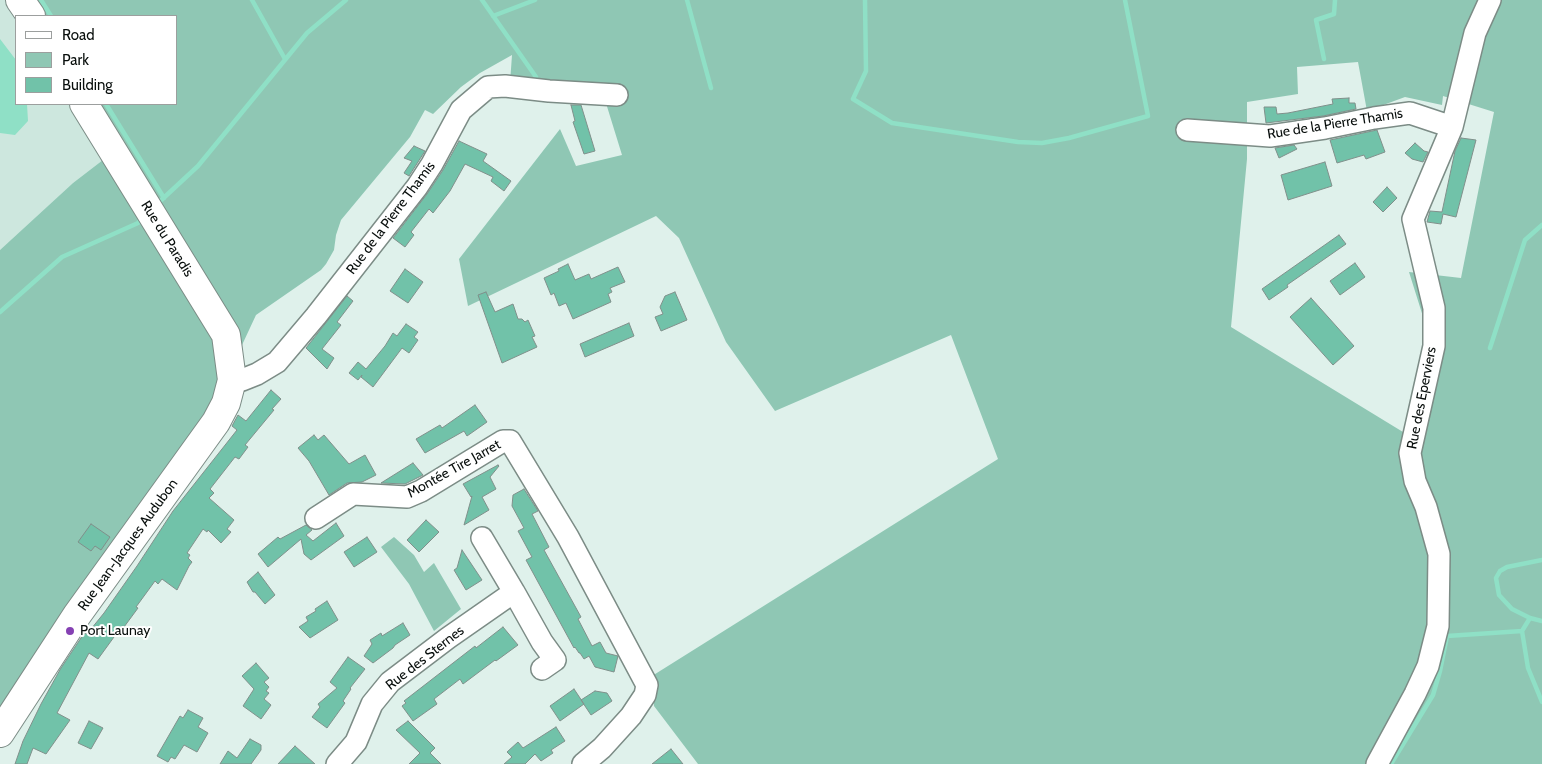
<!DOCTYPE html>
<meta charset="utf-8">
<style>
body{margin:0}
#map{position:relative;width:1542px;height:764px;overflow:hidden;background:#dff1eb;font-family:Cabin,sans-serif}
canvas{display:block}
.legend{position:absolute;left:15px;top:15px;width:162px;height:90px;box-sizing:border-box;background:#fff;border:1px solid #9c9f9e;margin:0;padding:6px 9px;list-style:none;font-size:15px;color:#080e0c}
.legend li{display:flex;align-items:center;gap:10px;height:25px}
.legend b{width:25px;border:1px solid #9c9f9e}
</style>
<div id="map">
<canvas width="1542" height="764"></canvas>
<ul class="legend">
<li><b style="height:6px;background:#fff"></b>Road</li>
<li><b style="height:14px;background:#8fc7b4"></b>Park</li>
<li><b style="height:14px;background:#71c2a9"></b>Building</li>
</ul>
</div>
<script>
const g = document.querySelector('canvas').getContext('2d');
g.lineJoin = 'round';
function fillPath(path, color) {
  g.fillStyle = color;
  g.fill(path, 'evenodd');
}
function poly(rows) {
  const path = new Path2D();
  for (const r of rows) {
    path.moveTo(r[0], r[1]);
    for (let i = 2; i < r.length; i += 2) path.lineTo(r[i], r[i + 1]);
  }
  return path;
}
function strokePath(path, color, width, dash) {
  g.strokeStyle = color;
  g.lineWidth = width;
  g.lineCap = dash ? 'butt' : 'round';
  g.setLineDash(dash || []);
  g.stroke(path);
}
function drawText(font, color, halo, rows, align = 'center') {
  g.font = font + ' Cabin,sans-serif';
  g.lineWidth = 4;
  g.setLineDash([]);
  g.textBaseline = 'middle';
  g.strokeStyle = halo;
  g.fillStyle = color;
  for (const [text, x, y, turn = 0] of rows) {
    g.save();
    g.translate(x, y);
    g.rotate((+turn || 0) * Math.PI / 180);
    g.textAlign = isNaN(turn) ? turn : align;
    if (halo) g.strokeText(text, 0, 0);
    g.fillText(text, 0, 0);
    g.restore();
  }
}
fillPath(poly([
 [0,0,35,0,45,16,16,16,16,104,100,104,125,143,73,183,0,250]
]), '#cde7de');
fillPath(poly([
 [35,0,1542,0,1542,764,698,764,654,706,652,676,998,459,951,335,775,411,726,342,679,238,656,216,468,306,459,259,560,129,576,166,622,155,601,87,510,83,512,55,480,73,461,87,433,114,425,110,410,137,341,220,336,235,334,250,326,264,321,270,256,315,215,403,0,718,0,250,73,183,125,143,100,104,176,104,176,16,45,16],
 [1358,62,1367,111,1405,97,1442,105,1443,96,1494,112,1461,278,1409,272,1425,323,1428,343,1403,432,1231,327,1247,159,1247,102,1298,94,1297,67],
 [394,537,414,555,424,572,434,563,461,609,434,631,409,584,381,547]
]), '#8fc7b4');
fillPath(poly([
 [0,39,16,60,16,104,27,104,28,121,15,135,0,133]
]), '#8fe0c6');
strokePath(poly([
 [41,0,51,16],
 [252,0,285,59],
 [482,0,536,77],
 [687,0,711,88],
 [865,0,866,71,853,99,892,123,1018,142,1042,143,1069,138,1148,116,1125,0],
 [493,16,535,0],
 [1324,59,1316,20,1334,14,1335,0],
 [106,104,164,198],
 [156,205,198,166,307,33,346,0],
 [0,312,62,257,138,223,143,217],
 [1490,348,1525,240,1542,225],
 [1542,560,1507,567,1500,571,1496,578,1499,595,1512,609,1530,618,1542,621],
 [1522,631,1528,668,1542,702],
 [1391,764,1433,695,1440,671,1447,636,1522,631,1530,618]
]), '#8fe0c6', 4.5);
const building = poly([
 [1349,98,1349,103,1355,103,1356,109,1323,116,1266,123,1264,107,1276,107,1277,114,1288,113,1333,104,1332,99,1349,98],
 [571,105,581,105,595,151,584,154,573,122,575,121,571,105],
 [1377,130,1385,152,1366,159,1364,155,1337,163,1330,140,1377,130],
 [1461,138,1476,140,1456,217,1443,214,1441,224,1427,222,1430,211,1442,212,1455,151,1461,138],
 [459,141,487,154,483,161,511,181,504,191,491,181,493,177,465,164,450,191,433,213,429,209,411,232,414,235,405,247,393,238,427,194,443,170,459,141],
 [1415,143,1424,151,1428,152,1423,162,1412,159,1405,153,1415,143],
 [1294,145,1297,149,1279,158,1275,148,1294,145],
 [414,146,425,151,409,176,404,173,412,161,404,158,414,146],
 [1325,162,1332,186,1288,200,1281,175,1325,162],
 [1387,187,1397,198,1383,212,1373,202,1387,187],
 [1339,235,1346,244,1287,285,1288,287,1269,300,1262,289,1339,235],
 [1355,263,1365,277,1340,295,1330,281,1355,263],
 [568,264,575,280,589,274,591,279,618,267,625,282,610,288,612,292,608,294,611,302,573,319,566,303,559,306,554,293,551,295,544,278,559,271,558,269,568,264],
 [405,269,423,282,408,303,390,291,405,269],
 [486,292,495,312,513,304,518,319,522,319,525,322,528,320,535,336,532,337,537,347,502,363,478,295,486,292],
 [675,292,687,320,661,331,655,317,663,314,660,307,665,296,675,292],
 [347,296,353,301,337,322,341,325,322,349,334,358,327,369,306,348,347,296],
 [1311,298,1354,346,1333,365,1290,317,1311,298],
 [629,323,634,336,585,357,580,344,629,323],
 [406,324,418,332,414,337,418,340,409,353,402,348,373,387,361,377,362,375,358,380,349,373,358,362,366,369,385,346,393,333,397,336,406,324],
 [271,390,281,399,272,409,274,410,245,445,248,447,239,459,235,457,210,489,214,493,209,498,234,520,227,529,231,532,221,543,208,530,207,532,203,529,187,553,190,555,188,558,192,562,189,566,177,590,162,579,158,584,155,581,136,607,138,608,124,627,122,626,98,659,89,653,57,713,70,720,46,754,33,748,27,764,15,764,23,741,41,704,61,668,81,638,85,633,87,634,104,613,137,566,173,511,237,430,232,426,238,415,246,421,271,390],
 [475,405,487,422,467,436,464,431,425,453,416,439,440,425,442,428,475,405],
 [314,435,318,440,324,435,349,464,365,455,376,475,362,482,347,483,329,495,309,461,298,448,314,435],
 [413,463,423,475,405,484,381,483,413,463],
 [498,465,499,466,490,477,496,489,482,497,489,510,464,525,472,496,471,497,463,484,498,465],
 [524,489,538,511,532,514,549,547,544,550,581,617,578,619,592,646,600,642,606,653,618,656,614,672,595,667,589,656,584,659,580,653,579,653,575,647,574,648,526,560,532,557,518,531,524,528,512,506,513,495,524,489],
 [426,520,439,532,419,552,407,540,426,520],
 [336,523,344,536,311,560,304,554,301,539,268,567,258,554,278,537,280,539,306,525,312,530,306,535,313,541,336,523],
 [91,524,110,537,101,550,95,546,91,551,78,542,91,524],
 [367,537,377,552,354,567,344,552,367,537],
 [462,550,482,580,466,590,454,570,457,568,462,550],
 [258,572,275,595,265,604,255,592,253,592,247,582,258,572],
 [327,601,338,620,310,638,299,627,308,621,306,617,316,611,315,609,327,601],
 [403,623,410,635,395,645,393,648,373,663,364,656,372,644,370,640,381,633,382,636,403,623],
 [503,627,518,645,496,661,495,660,463,684,460,679,434,699,437,704,413,721,402,706,406,703,404,701,475,646,476,648,503,627],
 [348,657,365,669,350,688,351,689,343,701,345,703,327,728,312,717,320,707,318,704,337,688,330,682,348,657],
 [256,663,269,678,264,682,269,687,266,691,269,693,264,699,271,705,261,719,243,706,254,689,242,676,256,663],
 [574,689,584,704,560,721,550,706,574,689],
 [595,691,607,693,612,701,591,715,581,700,595,691],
 [188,710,203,718,198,727,208,733,197,752,184,745,175,759,171,757,168,762,157,756,180,716,183,718,188,710],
 [89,721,103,728,91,749,78,743,89,721],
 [408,721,435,748,430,753,441,764,409,764,420,753,396,730,408,721],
 [556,727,565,741,551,750,553,753,541,761,535,754,525,764,504,764,512,757,507,752,518,742,523,748,556,727],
 [250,739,261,745,261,750,251,764,220,764,228,751,237,758,250,739],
 [295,746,315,764,278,764,295,746],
 [671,749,683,764,652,764,671,749]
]);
fillPath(building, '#71c2a9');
strokePath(building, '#80908b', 1);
const minor = poly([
 [1187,130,1270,136,1325,128,1374,118,1410,113,1452,127],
 [232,380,242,380,257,374,277,362,316,316,417,187,432,164,461,110,488,87,505,86,549,91,617,95],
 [316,518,353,494,407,497,421,491,503,441,510,441,568,537,647,685,645,695,631,716,602,748,583,764],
 [514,592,542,642,555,660,542,669],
 [337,764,356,742,372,704,390,682,448,638,514,592,482,538],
 [1377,764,1415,694,1428,666,1438,626,1439,554,1426,507,1415,481,1410,453,1434,346,1434,308,1413,219,1452,127,1475,33,1490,0]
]);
const major = poly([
 [20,0,31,16],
 [0,733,77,615,216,422,226,403,232,380,226,335,84,104]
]);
strokePath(minor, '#7c8c86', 24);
strokePath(major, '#7c8c86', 30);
strokePath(minor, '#fff', 21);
strokePath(major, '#fff', 28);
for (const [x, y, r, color] of [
 [70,631,5,"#8540b3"]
]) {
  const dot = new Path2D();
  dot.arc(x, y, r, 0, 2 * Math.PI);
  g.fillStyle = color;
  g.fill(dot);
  strokePath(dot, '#fff', 2);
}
drawText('14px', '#080e0c', '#fff', [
 ["Rue de la Pierre Thamis",1335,124,-9],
 ["Rue de la Pierre Thamis",391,218,-53],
 ["Rue du Paradis",167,239,58],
 ["Rue des Eperviers",1422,398,-79],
 ["Montée Tire Jarret",454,469,-29],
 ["Rue Jean-Jacques Audubon",128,545,-54],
 ["Rue des Sternes",425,658,-38]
]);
drawText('14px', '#080e0c', '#fff', [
 ["Port Launay",80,631]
], 'left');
</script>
